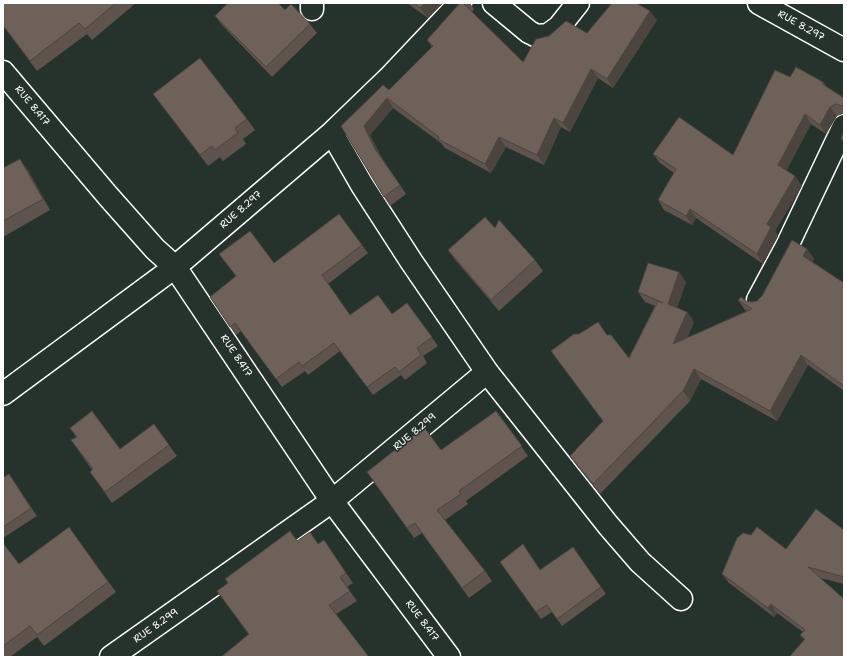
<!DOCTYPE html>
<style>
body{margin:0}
#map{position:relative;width:847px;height:660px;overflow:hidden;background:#26332d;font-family:"Shantell Sans",sans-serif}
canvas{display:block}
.frame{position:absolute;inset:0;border:4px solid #fff;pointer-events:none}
</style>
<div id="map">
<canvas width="847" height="660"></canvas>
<div class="frame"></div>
</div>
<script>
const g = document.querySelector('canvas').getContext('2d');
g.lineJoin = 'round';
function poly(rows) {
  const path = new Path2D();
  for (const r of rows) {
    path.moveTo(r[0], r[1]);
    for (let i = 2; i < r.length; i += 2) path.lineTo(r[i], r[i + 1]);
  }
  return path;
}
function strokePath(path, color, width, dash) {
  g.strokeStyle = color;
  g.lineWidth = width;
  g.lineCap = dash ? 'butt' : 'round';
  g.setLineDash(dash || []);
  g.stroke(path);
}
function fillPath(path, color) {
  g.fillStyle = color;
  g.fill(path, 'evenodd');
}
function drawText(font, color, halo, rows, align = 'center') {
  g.font = font + ' "Shantell Sans",sans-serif';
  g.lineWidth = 3.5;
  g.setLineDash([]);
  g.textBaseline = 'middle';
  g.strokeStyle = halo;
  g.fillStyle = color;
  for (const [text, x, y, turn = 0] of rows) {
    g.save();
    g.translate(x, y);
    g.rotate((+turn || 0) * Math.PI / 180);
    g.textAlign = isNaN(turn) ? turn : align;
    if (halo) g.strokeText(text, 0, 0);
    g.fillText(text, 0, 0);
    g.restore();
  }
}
const minor = poly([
 [494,3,529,32,537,36,548,35,559,27,578,3],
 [759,3,844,50],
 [312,9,312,3],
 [3,72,108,196,155,249,175,267,332,501,449,657],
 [758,300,787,246,844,126],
 [487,372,608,525,640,562,681,599],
 [3,394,175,267,332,133,389,78,460,3],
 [111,657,332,501,487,372,411,261,362,185,332,133]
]);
strokePath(minor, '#fff', 25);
strokePath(minor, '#26332d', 22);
fillPath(poly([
 [3,3,136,3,92,40,87,34,37,71,3,26],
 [407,3,443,3,428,18],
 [460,3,470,3,474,9,472,12,523,62,587,33,657,20,613,88,598,78,570,132,561,127,544,165,506,147,491,173,445,148,441,143,393,108,370,135,382,158,406,194,390,206,384,197,341,126,389,90,432,47,427,40],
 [285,10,310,24,317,33,272,77,222,25,215,16],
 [790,77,823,82,826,86,844,98,844,114,843,114,837,116,826,134,811,124,786,171,802,186,775,231,778,236,763,264,696,218,692,225,664,210,658,200,674,173,660,163,653,154,733,155],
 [153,94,247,119,255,130,243,139,246,144,223,161,220,157,208,166],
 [3,168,28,170,50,210,3,237],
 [339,214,368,253,328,284,350,315,392,314,407,303,438,346,423,356,427,363,405,380,401,375,373,395,340,351,308,375,305,371,282,387,241,331,236,335,210,297,274,263],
 [495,228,535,260,543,271,499,311,456,261,448,250],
 [807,249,814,259,812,262,844,283,844,391,808,365,777,421,701,379,690,401,600,494,577,466,570,456,603,422,579,334,607,335,629,358,655,306,645,302,638,292,686,282,677,308,687,312,694,322,687,338,747,311,745,310,738,300,752,302,757,301],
 [496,411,528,456,466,501,468,504,445,520,485,571,492,581,469,598,422,533,414,538,367,472,441,450],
 [70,428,120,449,169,445,177,456,112,503,90,472,92,470,71,440,76,437],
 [9,474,37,516,3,538,3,478],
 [69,527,116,592,44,646,37,637,10,657,3,657,3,543,19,564],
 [844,530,844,584,820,578,844,599,804,640,800,635,803,632,777,613,774,617,729,583,722,574,786,549],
 [324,540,353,583,347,587,357,601,336,614,249,635,217,591,297,541,318,544],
 [523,544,540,570,573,547,606,594,562,626,552,612,541,619,500,562]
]), '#5e534d');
fillPath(poly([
 [425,3,443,3,428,18,420,8],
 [650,11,657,20,613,88,607,79],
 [591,69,598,78,570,132,563,123],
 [387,98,393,108,370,135,382,158,406,194,375,149,364,126],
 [830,107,837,116,826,134,820,125],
 [805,114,811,124,784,175,778,165],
 [554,118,561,127,544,165,537,155],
 [499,137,506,147,491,173,485,164],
 [20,159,28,170,50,210,43,199],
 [795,176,802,186,775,231,778,236,763,264,757,254,767,224],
 [690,209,696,218,692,225,686,216],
 [807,249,814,259,810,266,803,256],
 [679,272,686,282,675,314,668,304],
 [687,312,694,322,680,354,673,344],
 [801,355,808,365,777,421,770,411],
 [694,369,701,379,690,401,683,391],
 [771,604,777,613,774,617,768,608]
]), '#4c443f');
const building = poly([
 [3,3,116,3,85,29,79,23,30,61,3,25,3,3],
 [228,3,278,3,285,10,291,4,310,24,266,67,215,16,228,3],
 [414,3,425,3,420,8,414,3],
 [460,3,465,3,464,4,523,62,536,39,549,36,566,21,587,33,612,3,636,3,650,11,607,79,591,69,563,123,554,118,537,155,499,137,485,164,438,139,439,137,387,98,364,126,375,149,400,185,384,197,341,126,383,85,389,90,433,46,427,40,460,3],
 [200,58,247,119,235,128,238,133,215,150,212,146,200,155,153,94,200,58],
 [796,67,823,82,822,84,844,98,844,106,843,106,836,104,830,107,820,125,805,114,778,165,795,176,767,224,771,227,757,254,690,209,686,216,658,200,676,169,653,154,679,117,733,155,775,70,790,77,796,67],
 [844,131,844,141,841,139,844,131],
 [20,159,43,199,3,221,3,168,20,159],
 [339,214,362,245,322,275,350,315,378,295,392,314,407,303,432,337,417,348,421,355,399,372,395,367,367,387,334,343,302,366,299,362,276,379,235,323,230,327,210,297,236,276,219,254,250,231,274,263,339,214],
 [485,217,495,228,499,220,535,260,491,300,448,250,485,217],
 [792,240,807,249,803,256,844,283,844,386,801,355,770,411,694,369,683,391,593,484,570,456,603,421,551,351,574,334,579,334,598,322,607,335,611,335,629,358,658,301,663,303,638,292,648,263,679,272,668,304,687,312,673,344,752,309,738,300,741,297,746,301,752,302,757,301,762,296,792,240],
 [92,411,120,449,154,424,169,445,105,492,90,472,93,469,71,440,77,437,70,428,92,411],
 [496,411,522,446,459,491,461,494,437,510,485,571,462,588,415,523,407,528,367,472,424,427,441,450,496,411],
 [9,474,31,508,3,527,3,478,9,474],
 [816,509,844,530,844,577,808,567,844,599,844,657,789,657,805,639,800,635,805,630,771,604,768,608,722,574,737,538,743,533,751,535,757,527,786,549,816,509],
 [69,527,108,582,37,635,30,626,3,646,3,543,19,564,69,527],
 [290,531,297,541,310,532,318,544,324,540,346,573,340,577,350,591,329,605,369,657,221,657,249,634,217,591,228,583,225,579,290,531],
 [523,544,540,570,573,547,601,587,557,619,547,605,536,612,500,562,523,544]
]);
fillPath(building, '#6d615a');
strokePath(building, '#4c443f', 1);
drawText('10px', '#fff', '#26332d', [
 ["RUE 8.297",801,26,29],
 ["RUE 8.417",32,106,50],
 ["RUE 8.297",241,210,-41],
 ["RUE 8.417",236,356,56],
 ["RUE 8.299",415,432,-40],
 ["RUE 8.417",422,621,53],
 ["RUE 8.299",156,626,-35]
]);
</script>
